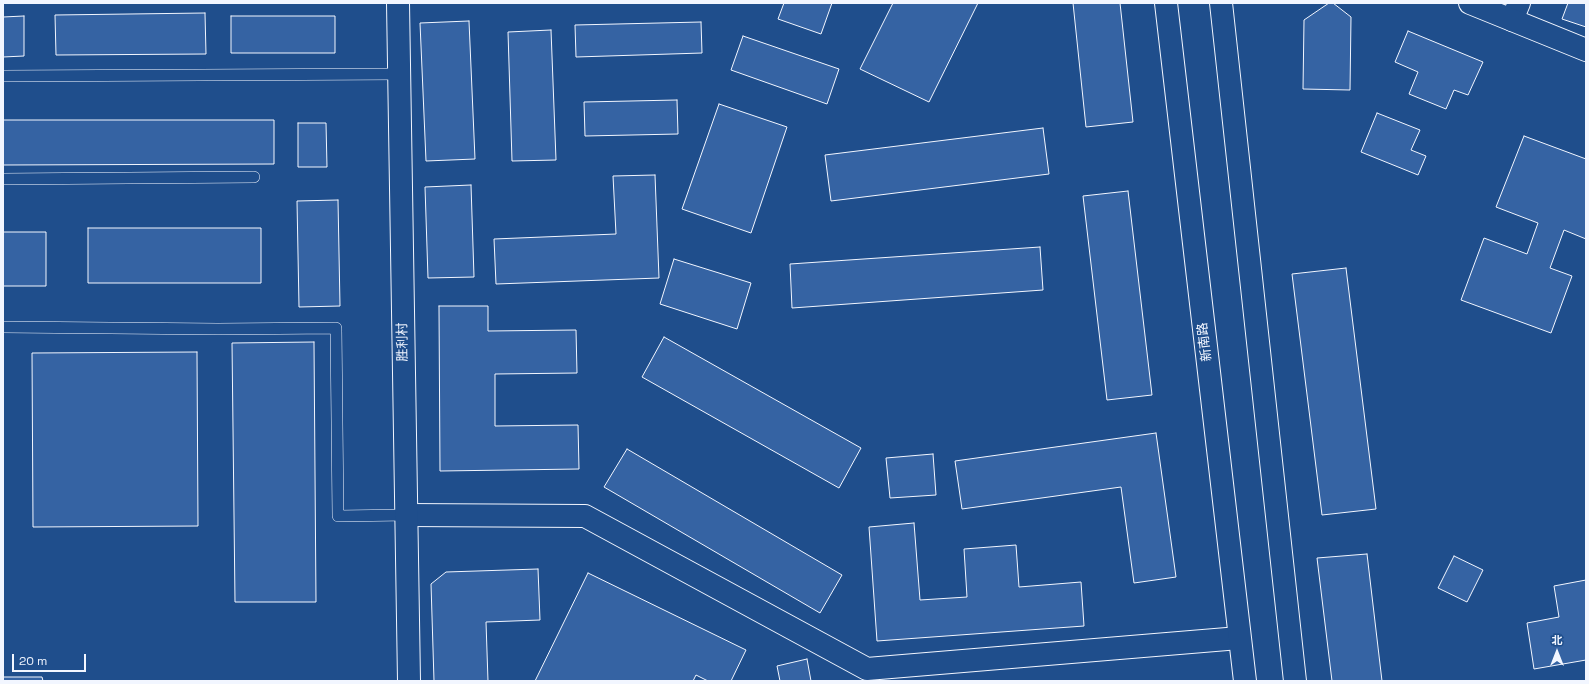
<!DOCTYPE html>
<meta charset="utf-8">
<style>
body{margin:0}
#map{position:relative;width:1589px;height:684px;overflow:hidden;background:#1f4e8c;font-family:"Space Grotesk","Noto Sans SC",sans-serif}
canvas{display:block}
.frame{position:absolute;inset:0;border:4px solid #f2f6ff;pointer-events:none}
.north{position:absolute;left:1537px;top:632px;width:40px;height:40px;-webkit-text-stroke:3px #1f4e8c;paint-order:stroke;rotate:0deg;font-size:11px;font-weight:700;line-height:16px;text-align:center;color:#f2f6ff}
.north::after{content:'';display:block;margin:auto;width:14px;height:18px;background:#f2f6ff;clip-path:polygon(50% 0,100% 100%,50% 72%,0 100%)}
.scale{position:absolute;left:12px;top:654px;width:74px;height:18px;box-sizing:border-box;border:2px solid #f2f6ff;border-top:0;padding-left:5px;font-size:12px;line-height:14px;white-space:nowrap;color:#f2f6ff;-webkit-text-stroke:3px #1f4e8c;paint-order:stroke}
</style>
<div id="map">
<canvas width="1589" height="684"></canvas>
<div class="frame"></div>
<div class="north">北</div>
<div class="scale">20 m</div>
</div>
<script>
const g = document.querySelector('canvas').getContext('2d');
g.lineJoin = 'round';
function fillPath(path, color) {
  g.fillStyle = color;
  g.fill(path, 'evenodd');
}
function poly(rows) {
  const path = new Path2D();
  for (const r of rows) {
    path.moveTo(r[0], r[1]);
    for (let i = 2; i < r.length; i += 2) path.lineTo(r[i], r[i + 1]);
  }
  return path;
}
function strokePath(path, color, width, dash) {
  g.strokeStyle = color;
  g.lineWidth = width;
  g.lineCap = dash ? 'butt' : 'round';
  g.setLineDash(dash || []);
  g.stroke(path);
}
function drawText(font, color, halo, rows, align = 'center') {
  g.font = font + ' "Space Grotesk","Noto Sans SC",sans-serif';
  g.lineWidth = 3;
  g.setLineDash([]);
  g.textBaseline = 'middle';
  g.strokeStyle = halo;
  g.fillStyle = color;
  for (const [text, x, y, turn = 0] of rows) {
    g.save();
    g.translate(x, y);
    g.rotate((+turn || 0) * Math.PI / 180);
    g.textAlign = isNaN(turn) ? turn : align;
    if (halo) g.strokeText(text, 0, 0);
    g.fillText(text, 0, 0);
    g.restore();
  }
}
const building = poly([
 [784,3,832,3,821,34,778,19,784,3],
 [893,3,978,3,929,102,860,69,893,3],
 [1073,3,1120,3,1133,122,1086,127,1073,3],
 [1329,3,1333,3,1351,17,1350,90,1303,89,1304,20,1329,3],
 [1568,3,1586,3,1586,27,1562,19,1568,3],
 [205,13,206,54,56,55,55,15,205,13],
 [24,16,24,56,3,57,3,17,24,16],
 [231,16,335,16,335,53,231,53,231,16],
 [469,21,475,159,426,161,420,23,469,21],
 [701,22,702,53,576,57,575,25,701,22],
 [551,30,556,160,512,161,508,32,551,30],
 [1408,31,1483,62,1468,95,1454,90,1446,109,1409,94,1418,72,1395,62,1408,31],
 [743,36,839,69,827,104,731,70,743,36],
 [677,100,678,134,585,136,584,102,677,100],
 [719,104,787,127,751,233,682,209,719,104],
 [1377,113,1420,130,1411,150,1426,156,1418,175,1361,152,1377,113],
 [3,120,274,120,274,164,3,165,3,120],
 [298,123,326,123,327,167,298,167,298,123],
 [1043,128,1049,174,831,201,825,155,1043,128],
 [1524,136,1586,159,1586,239,1564,230,1550,268,1572,276,1551,333,1461,300,1484,238,1527,254,1538,223,1496,207,1524,136],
 [655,175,659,278,496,284,494,239,616,234,613,176,655,175],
 [471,185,474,277,428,278,425,187,471,185],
 [1128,191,1152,395,1107,400,1083,196,1128,191],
 [338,200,340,306,299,307,297,201,338,200],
 [88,228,261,228,261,283,88,283,88,228],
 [3,232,46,232,46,286,3,286,3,232],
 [1040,247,1043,290,792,308,790,264,1040,247],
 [674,259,751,283,737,329,660,304,674,259],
 [1346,268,1376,509,1322,515,1292,274,1346,268],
 [439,306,488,306,488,331,576,330,577,373,495,374,495,426,578,425,579,469,440,471,439,306],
 [664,337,861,448,839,488,642,377,664,337],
 [314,342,316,602,235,602,232,343,314,342],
 [197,352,198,526,33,527,32,353,197,352],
 [1156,433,1176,577,1134,583,1121,487,962,509,955,461,1156,433],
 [627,449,842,575,820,613,604,487,627,449],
 [933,454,936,495,890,498,886,458,933,454],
 [914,523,920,600,967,597,964,549,1016,545,1019,587,1081,582,1084,626,877,641,869,527,914,523],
 [1367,554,1382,681,1332,681,1317,558,1367,554],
 [1454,556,1483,570,1467,602,1438,588,1454,556],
 [538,569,540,620,486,622,488,681,434,681,431,584,446,572,538,569],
 [588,573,746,650,731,681,708,681,696,675,693,681,535,681,588,573],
 [1586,580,1586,660,1534,669,1527,623,1559,617,1554,586,1586,580],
 [807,659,811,681,780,681,777,666,807,659],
 [3,677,42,677,43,681,3,681,3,677]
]);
fillPath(building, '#3563a3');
strokePath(building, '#f2f6ff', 1);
const service = poly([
 [3,76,399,74],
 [3,179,254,177],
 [3,327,218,329,336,328,338,516,406,515]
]);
const minor = poly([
 [1512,20,1519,3],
 [406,515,585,516,867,669,1239,638]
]);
const tertiary = poly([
 [398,3,409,681],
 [1470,3,1586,50]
]);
const primary = poly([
 [1166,3,1245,681],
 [1221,3,1295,681]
]);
strokePath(service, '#f2f6ff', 12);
strokePath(minor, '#f2f6ff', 24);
strokePath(tertiary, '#f2f6ff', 24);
strokePath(primary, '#f2f6ff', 24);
strokePath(service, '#1f4e8c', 11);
strokePath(minor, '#1f4e8c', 22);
strokePath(tertiary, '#1f4e8c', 22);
strokePath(primary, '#1f4e8c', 22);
drawText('13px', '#f2f6ff', '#1f4e8c', [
 ["胜利村",403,342,-91],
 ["新南路",1205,342,-97]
]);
</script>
